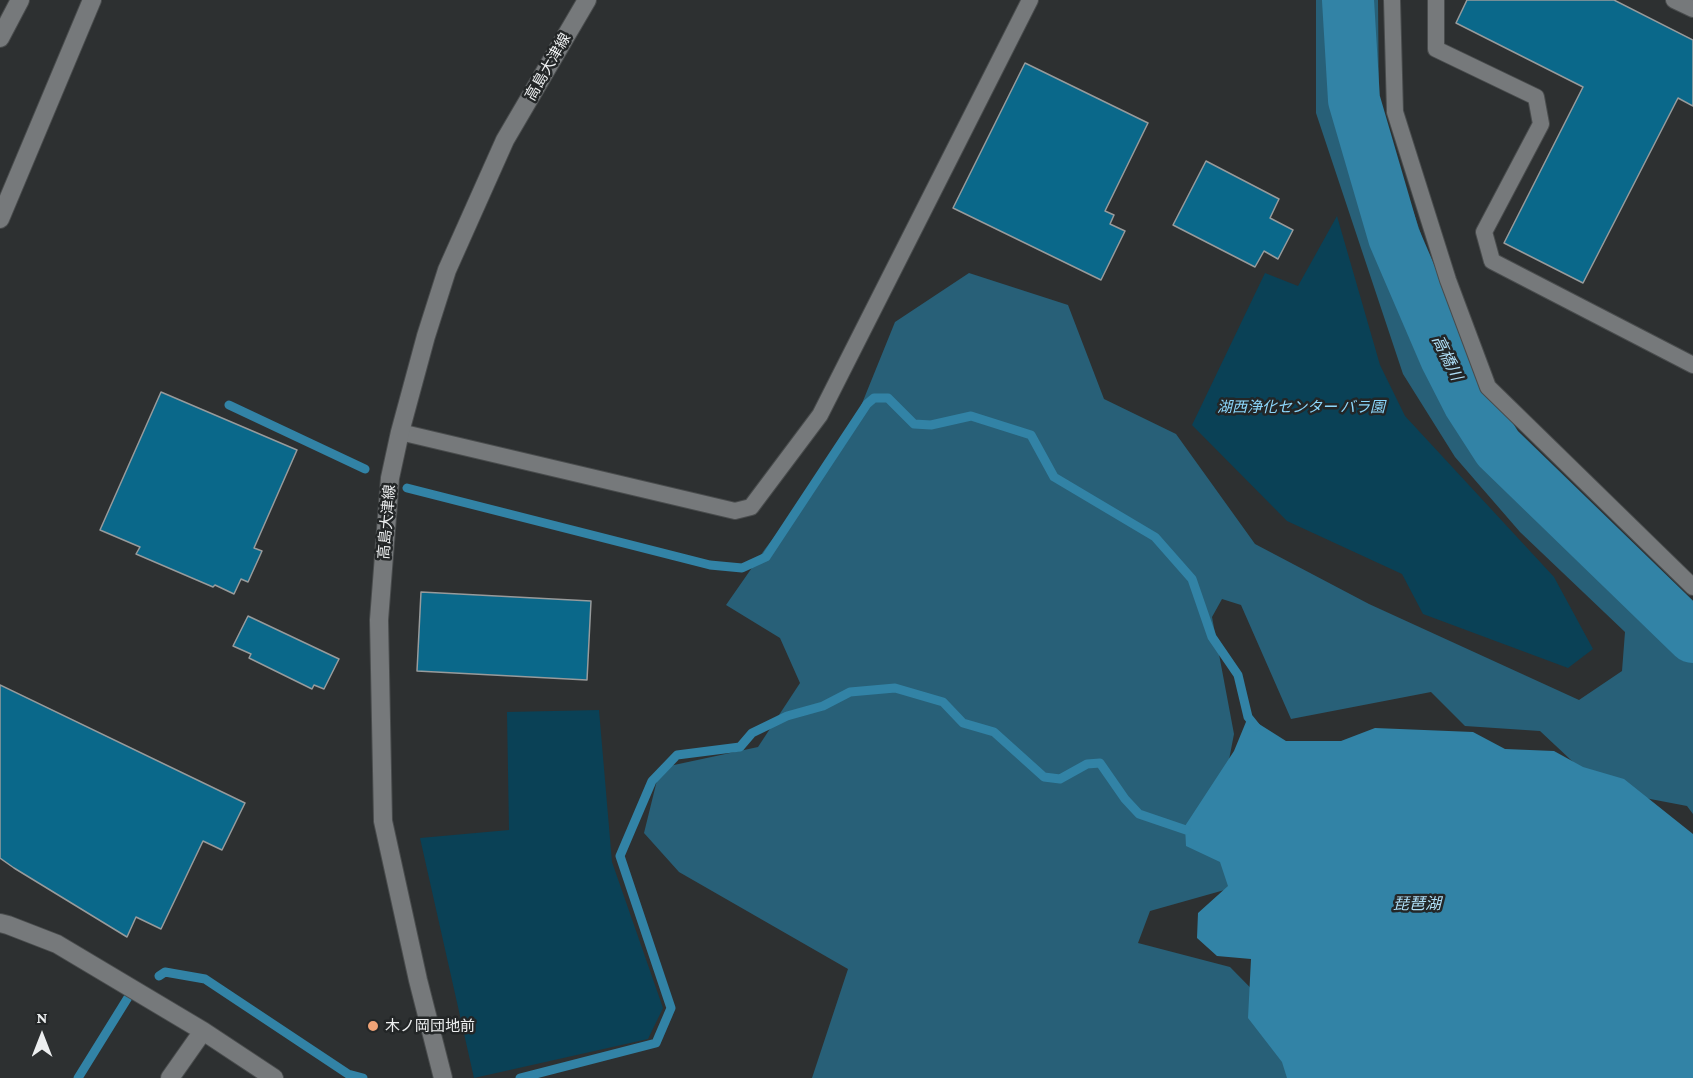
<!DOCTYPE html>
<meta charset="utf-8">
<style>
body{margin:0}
#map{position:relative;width:1693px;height:1078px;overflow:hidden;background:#2d3031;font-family:"Crimson Pro",serif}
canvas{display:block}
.north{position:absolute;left:12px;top:1006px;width:60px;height:60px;-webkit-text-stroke:4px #232627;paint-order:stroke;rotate:0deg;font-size:16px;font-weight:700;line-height:24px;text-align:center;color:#edeff0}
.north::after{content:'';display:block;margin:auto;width:21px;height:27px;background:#edeff0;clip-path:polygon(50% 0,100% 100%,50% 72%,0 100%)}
</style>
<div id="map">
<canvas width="1693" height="1078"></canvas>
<div class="north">N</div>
</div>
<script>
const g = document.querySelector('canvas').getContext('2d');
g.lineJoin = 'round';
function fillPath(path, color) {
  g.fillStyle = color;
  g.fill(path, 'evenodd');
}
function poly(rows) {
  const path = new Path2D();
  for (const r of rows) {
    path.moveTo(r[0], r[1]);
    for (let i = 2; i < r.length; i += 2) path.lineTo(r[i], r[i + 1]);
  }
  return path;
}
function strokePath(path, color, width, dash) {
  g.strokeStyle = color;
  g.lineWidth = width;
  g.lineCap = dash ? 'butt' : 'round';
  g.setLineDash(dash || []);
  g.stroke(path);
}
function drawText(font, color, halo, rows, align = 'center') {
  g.font = font + ' "Crimson Pro","Noto Sans JP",serif';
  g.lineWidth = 5;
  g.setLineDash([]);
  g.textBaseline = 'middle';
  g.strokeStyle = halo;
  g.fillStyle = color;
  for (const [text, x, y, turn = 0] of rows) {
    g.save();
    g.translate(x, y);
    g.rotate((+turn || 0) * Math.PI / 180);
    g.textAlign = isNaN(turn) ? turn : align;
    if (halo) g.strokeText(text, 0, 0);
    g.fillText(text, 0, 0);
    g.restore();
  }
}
fillPath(poly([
 [1337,216,1380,365,1405,416,1554,577,1593,649,1568,668,1423,614,1402,574,1287,521,1192,425,1265,273,1298,286],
 [599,710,612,862,663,1008,648,1039,474,1078,420,838,509,830,507,712]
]), '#0a4156');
fillPath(poly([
 [1316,0,1378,0,1379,110,1474,391,1679,606,1693,616,1693,814,1687,806,1603,790,1540,731,1465,726,1431,692,1291,719,1241,605,1222,599,1212,617,1234,734,1221,801,1240,849,1228,889,1150,911,1138,943,1230,967,1293,1031,1347,1078,812,1078,848,969,679,872,644,833,660,768,758,747,800,683,780,638,726,605,765,549,846,443,895,322,969,273,1068,305,1104,399,1176,434,1255,544,1369,604,1579,700,1622,671,1625,632,1520,532,1455,457,1403,374,1316,113]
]), '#286078');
fillPath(poly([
 [1248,717,1286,741,1341,741,1375,728,1473,732,1505,749,1554,751,1583,767,1624,779,1693,834,1693,1078,1287,1078,1282,1062,1248,1018,1251,959,1217,956,1197,938,1198,913,1228,886,1220,862,1186,846,1185,826,1234,751]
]), '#3283a6');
strokePath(poly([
 [229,405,365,469],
 [407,488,710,565,742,568,766,557,867,404,874,398,888,398,914,424,931,425,971,416,1031,435,1054,477,1155,537,1192,579,1212,637,1238,675,1248,717,1256,727],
 [159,976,165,972,205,979,348,1074,363,1078],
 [78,1078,132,991],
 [520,1078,656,1043,671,1008,620,856,652,781,677,755,740,747,752,733,787,716,823,706,850,692,895,688,943,702,963,723,994,732,1044,777,1060,779,1087,764,1100,763,1125,799,1139,814,1186,830]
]), '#3283a6', 9);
strokePath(poly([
 [1348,0,1354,100,1394,237,1446,358,1469,403,1498,448,1693,637]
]), '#3283a6', 52);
const building = poly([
 [1467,0,1614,0,1693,40,1693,106,1678,98,1583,283,1504,243,1583,87,1456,23,1467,0],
 [1025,63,1148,123,1105,211,1114,215,1110,224,1125,231,1101,280,953,208,1025,63],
 [1206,161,1279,199,1270,218,1293,230,1278,259,1264,251,1255,267,1173,225,1206,161],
 [161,392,297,450,254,548,262,551,248,582,241,579,234,594,215,585,213,587,136,554,140,547,100,530,161,392],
 [421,592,591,601,587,680,417,671,421,592],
 [248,616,339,659,324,689,314,685,312,689,249,658,251,654,233,646,248,616],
 [0,685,245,803,222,850,203,841,161,929,136,917,127,937,14,868,0,858,0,685]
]);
fillPath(building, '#0a688a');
strokePath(building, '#989b9c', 1.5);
const lane = poly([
 [1392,0,1395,112,1448,280,1488,387,1693,587],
 [1436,0,1436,49,1536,97,1541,124,1484,232,1492,261,1693,365],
 [1674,0,1693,9],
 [400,432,735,511,751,507,820,415,1030,0]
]);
const street = poly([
 [0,38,20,0],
 [0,219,92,0],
 [0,923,8,925,57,944,203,1031,274,1078],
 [170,1078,203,1031]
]);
const secondary = poly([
 [443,1078,418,980,383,821,379,620,390,478,400,432,426,336,447,270,505,140,587,0]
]);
strokePath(lane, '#494c4d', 18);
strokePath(street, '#494c4d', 20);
strokePath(secondary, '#494c4d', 20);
strokePath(lane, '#76797b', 16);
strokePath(street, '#76797b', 18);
strokePath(secondary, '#76797b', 18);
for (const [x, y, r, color] of [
 [373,1026,6,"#efa377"]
]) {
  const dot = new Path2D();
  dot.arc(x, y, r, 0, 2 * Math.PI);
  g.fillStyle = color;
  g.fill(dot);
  strokePath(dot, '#232627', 2);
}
drawText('15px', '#edeff0', '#232627', [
 ["高島大津線",548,67,-60],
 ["高島大津線",387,522,-85]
]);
drawText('italic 15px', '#8cd6fa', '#232627', [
 ["湖西浄化センター バラ園",1301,407]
]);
drawText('15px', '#edeff0', '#232627', [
 ["木ノ岡団地前",385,1026]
], 'left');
drawText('italic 16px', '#aeddf5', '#232627', [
 ["高橋川",1447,358,64],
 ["琵琶湖",1417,904]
]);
</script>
